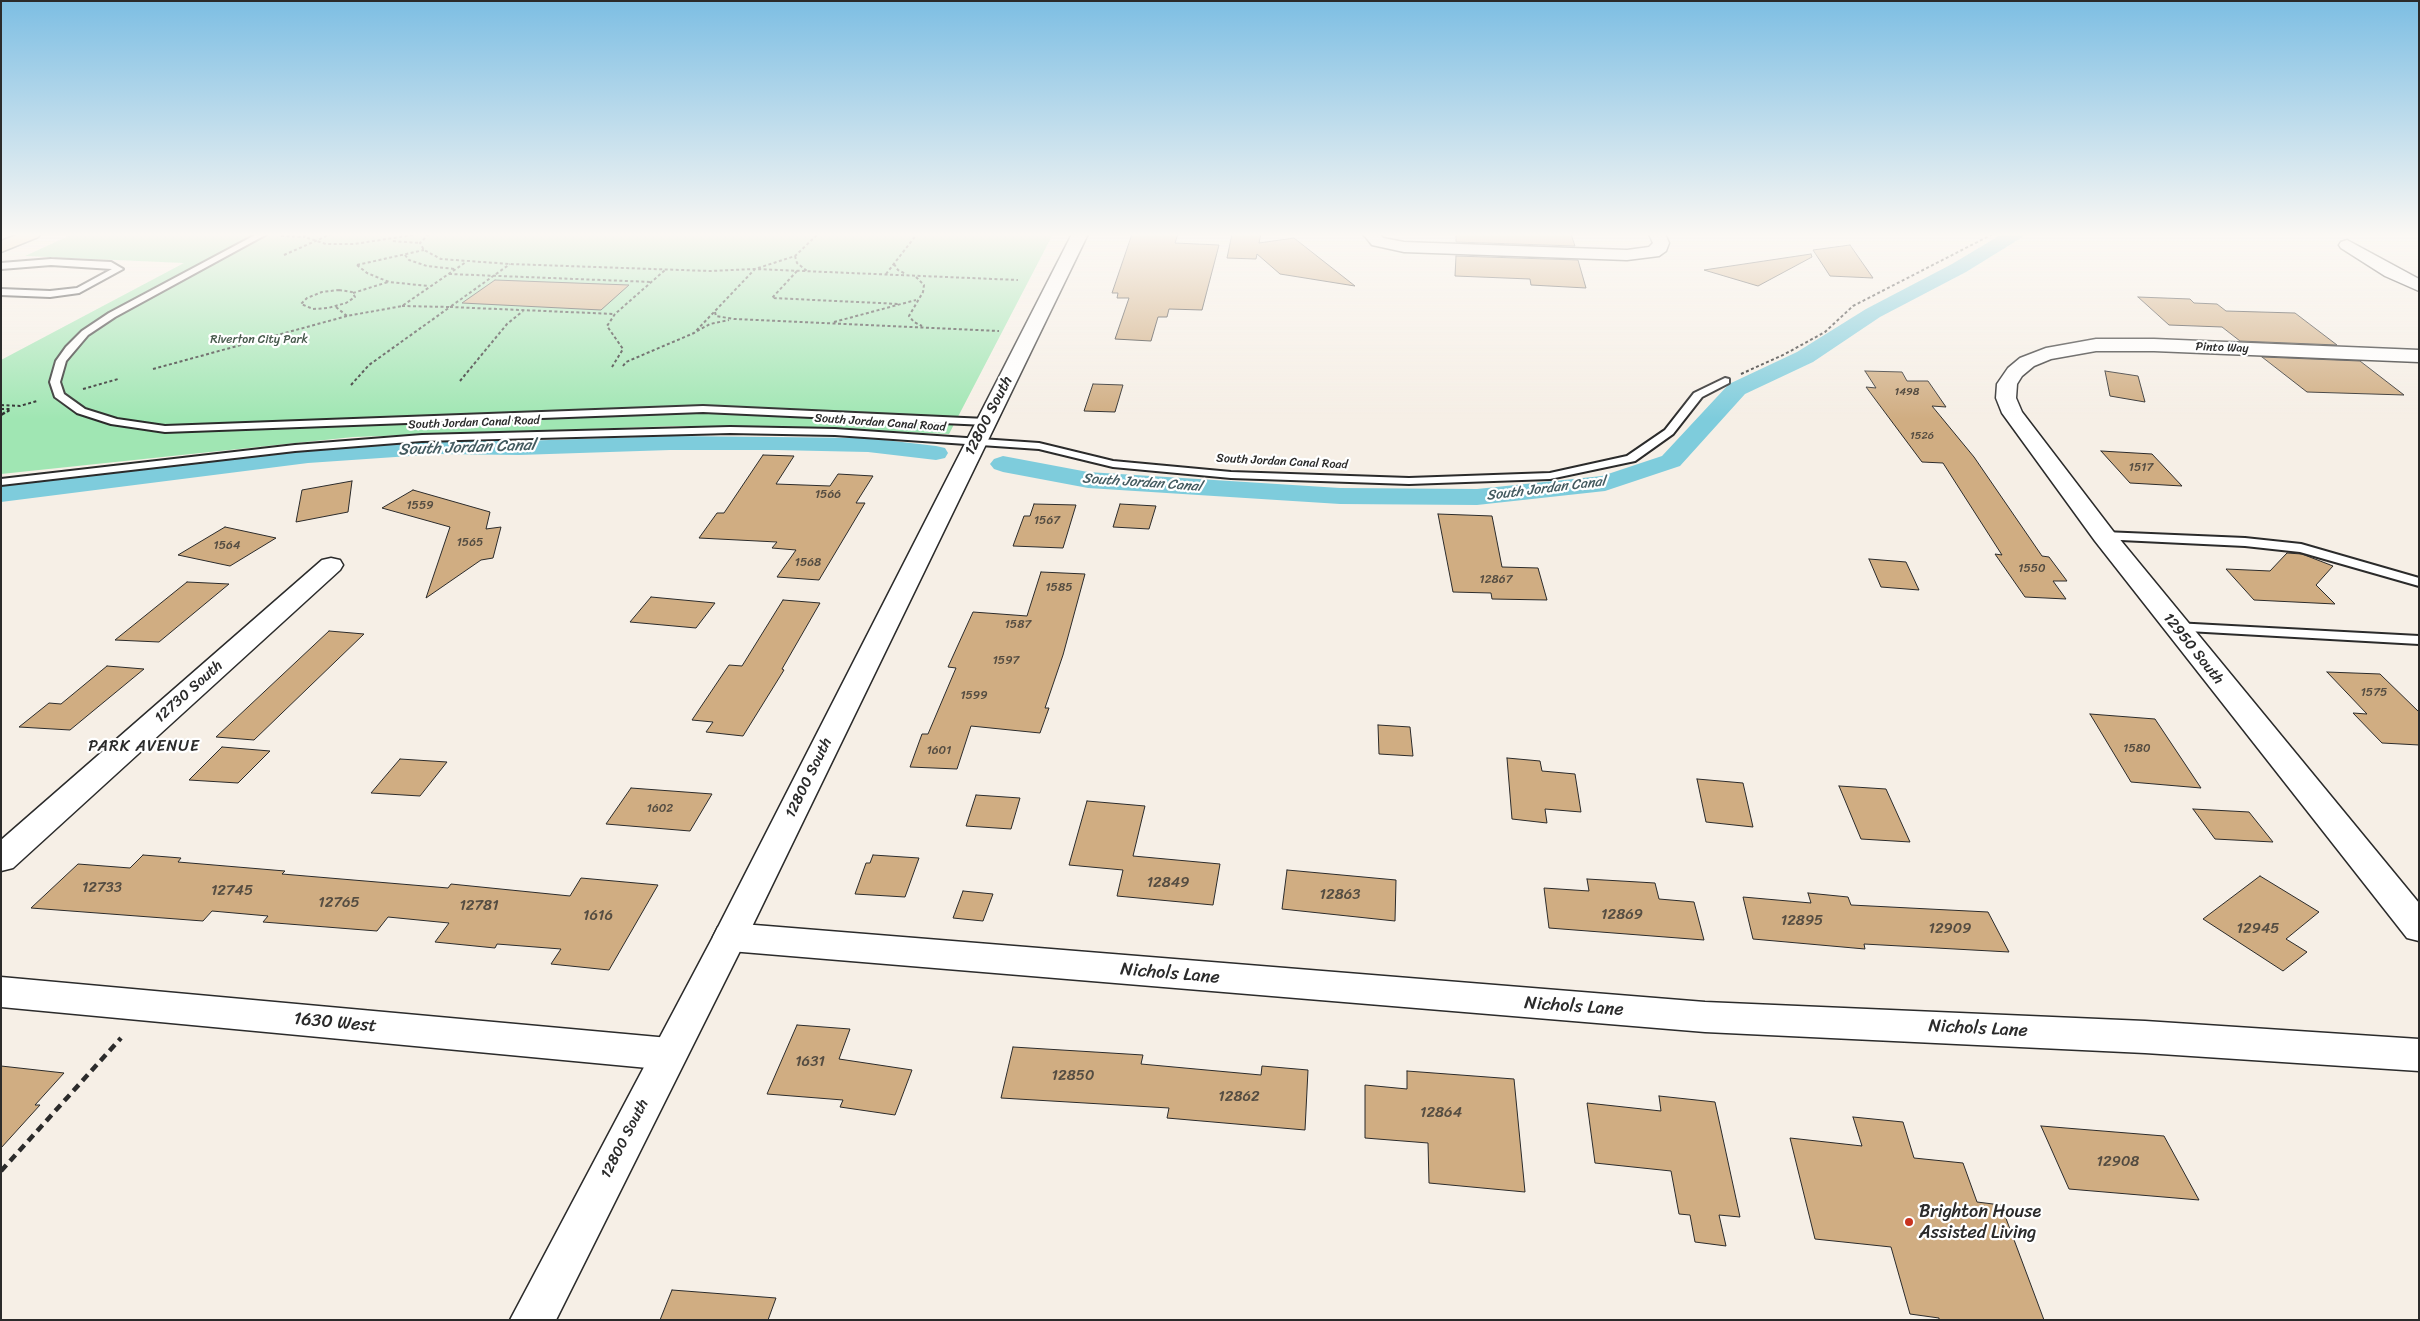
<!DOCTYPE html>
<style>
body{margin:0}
#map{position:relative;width:2420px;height:1321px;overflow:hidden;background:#f6efe6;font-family:Sriracha,sans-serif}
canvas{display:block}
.frame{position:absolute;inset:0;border:2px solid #2b2b2b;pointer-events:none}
</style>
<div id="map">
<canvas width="2420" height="1321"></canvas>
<div class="frame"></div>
</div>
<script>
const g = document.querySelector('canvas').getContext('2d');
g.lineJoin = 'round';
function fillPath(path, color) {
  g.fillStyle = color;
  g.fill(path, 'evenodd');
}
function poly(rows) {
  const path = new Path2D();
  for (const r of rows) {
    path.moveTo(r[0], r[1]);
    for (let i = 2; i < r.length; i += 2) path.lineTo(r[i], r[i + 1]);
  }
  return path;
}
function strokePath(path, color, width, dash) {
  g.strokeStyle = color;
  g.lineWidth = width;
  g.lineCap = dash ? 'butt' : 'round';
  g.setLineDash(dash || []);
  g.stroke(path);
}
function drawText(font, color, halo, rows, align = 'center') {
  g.font = font + ' Sriracha,sans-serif';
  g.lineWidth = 4.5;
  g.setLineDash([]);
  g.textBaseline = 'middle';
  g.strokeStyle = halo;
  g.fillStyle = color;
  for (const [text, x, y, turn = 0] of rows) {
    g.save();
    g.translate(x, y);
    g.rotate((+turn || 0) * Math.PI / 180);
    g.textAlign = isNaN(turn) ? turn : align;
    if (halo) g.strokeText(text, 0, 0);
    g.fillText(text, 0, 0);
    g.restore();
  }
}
fillPath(poly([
 [73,234,1053,234,949,434,816,428,677,426,353,437,1,474,1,360,184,263,25,256]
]), '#a0e6b3');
fillPath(poly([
 [2002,234,2024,234,2021,238,1966,272,1880,317,1813,362,1745,394,1680,466,1605,491,1477,505,1340,504,1088,488,1003,472,994,469,990,464,994,459,1003,456,1088,472,1340,488,1477,489,1602,476,1662,456,1729,384,1797,352,1866,309,1952,264,2002,234],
 [670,436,868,438,936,446,945,448,948,453,945,458,936,460,868,452,775,450,670,450,519,455,439,454,308,463,1,502,1,486,308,447,439,440,519,441,670,436]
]), '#7eccdc');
const building = poly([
 [1132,234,1178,234,1175,243,1219,245,1202,310,1169,309,1167,317,1158,317,1151,341,1115,339,1129,298,1117,298,1118,293,1112,293,1132,234],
 [1232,234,1261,234,1259,243,1294,238,1355,286,1280,274,1257,254,1256,259,1227,258,1232,234],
 [1456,234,1571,234,1575,246,1456,242,1456,234],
 [1850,245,1873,278,1830,276,1813,250,1850,245],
 [1811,254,1812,257,1758,286,1704,270,1811,254],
 [1456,256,1578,260,1586,288,1531,285,1530,279,1455,276,1456,256],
 [495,280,548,282,629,285,601,310,462,303,495,280],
 [2138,297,2190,299,2194,303,2217,304,2226,311,2295,313,2337,345,2240,341,2222,327,2169,325,2138,297],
 [2262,357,2360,361,2404,395,2307,392,2262,357],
 [1865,371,1902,372,1907,381,1928,381,1946,407,1932,406,1974,457,2042,556,2049,557,2067,581,2053,581,2066,599,2025,597,1995,554,2002,555,1943,463,1922,462,1866,387,1876,388,1865,371],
 [2105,371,2138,376,2145,402,2110,396,2105,371],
 [1093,384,1123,385,1115,412,1084,411,1093,384],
 [2101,451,2152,454,2182,486,2130,483,2101,451],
 [763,455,794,456,776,484,830,486,838,474,873,476,856,503,865,503,819,580,777,577,796,550,772,548,777,542,699,538,717,513,724,513,763,455],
 [352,481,348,512,296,522,302,490,352,481],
 [413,490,490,512,486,529,501,527,493,558,481,560,426,598,450,527,382,508,413,490],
 [1034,504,1076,505,1063,548,1013,546,1024,516,1030,516,1034,504],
 [1120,504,1156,506,1149,529,1113,527,1120,504],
 [1438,514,1492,516,1502,567,1538,568,1547,600,1492,599,1491,593,1453,592,1438,514],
 [225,527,276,538,230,566,178,555,225,527],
 [2287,553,2302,554,2333,566,2316,585,2335,604,2254,600,2226,569,2270,571,2287,553],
 [1869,559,1906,562,1919,590,1881,587,1869,559],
 [1041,572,1085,574,1063,655,1045,708,1049,708,1040,733,971,726,957,769,910,767,922,734,928,734,956,668,948,667,973,612,1027,616,1041,572],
 [187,582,229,584,159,642,115,640,187,582],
 [651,597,715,603,696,628,630,622,651,597],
 [783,600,820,603,782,669,784,670,743,736,706,732,713,722,692,720,729,665,742,666,783,600],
 [329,631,364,634,254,740,216,737,329,631],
 [107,666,144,669,70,730,19,727,49,703,61,704,107,666],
 [2327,672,2380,674,2419,712,2419,745,2382,743,2353,713,2367,714,2327,672],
 [2090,714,2155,719,2201,788,2131,782,2090,714],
 [1378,725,1410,727,1413,756,1379,754,1378,725],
 [222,747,270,751,238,783,189,780,222,747],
 [1507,758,1540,761,1542,771,1575,774,1581,812,1545,809,1547,823,1512,819,1507,758],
 [400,759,447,762,420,796,371,793,400,759],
 [1697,779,1743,783,1753,827,1706,822,1697,779],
 [1839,786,1886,789,1910,842,1861,839,1839,786],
 [631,788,712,794,690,831,606,824,631,788],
 [976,795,1020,798,1011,829,966,826,976,795],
 [1087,801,1145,806,1133,856,1220,864,1213,905,1117,896,1123,870,1069,865,1087,801],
 [2193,809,2249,812,2273,842,2215,839,2193,809],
 [143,855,181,858,178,862,285,871,282,874,448,888,451,884,570,896,581,878,658,885,609,970,551,964,561,949,497,944,495,948,435,942,449,923,388,917,377,931,263,922,268,916,212,911,203,921,31,908,78,864,130,868,143,855],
 [873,855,919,858,905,897,855,894,866,863,870,863,873,855],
 [1287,870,1396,880,1395,921,1282,909,1287,870],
 [2260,876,2319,912,2286,939,2307,952,2283,971,2203,919,2260,876],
 [1587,879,1655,883,1659,899,1694,902,1704,940,1549,928,1544,888,1589,891,1587,879],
 [963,891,993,894,983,921,953,918,963,891],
 [1808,893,1848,897,1851,905,1988,912,2009,952,1864,944,1865,949,1753,939,1743,897,1811,903,1808,893],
 [797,1025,850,1029,839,1059,912,1070,895,1115,840,1107,843,1100,767,1094,797,1025],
 [1013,1047,1143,1055,1141,1064,1261,1075,1262,1066,1308,1070,1305,1130,1167,1118,1169,1108,1001,1098,1013,1047],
 [1,1066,64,1073,35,1105,40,1105,1,1148,1,1066],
 [1407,1071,1514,1079,1525,1192,1429,1183,1428,1143,1365,1138,1365,1085,1407,1089,1407,1071],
 [1659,1096,1715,1102,1740,1217,1719,1215,1726,1246,1695,1242,1690,1215,1679,1214,1671,1171,1595,1163,1587,1103,1661,1111,1659,1096],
 [1853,1117,1903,1122,1914,1158,1963,1163,1977,1202,2001,1205,2044,1320,1939,1320,1939,1318,1910,1314,1891,1247,1815,1239,1790,1138,1862,1146,1853,1117],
 [2041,1126,2164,1136,2199,1200,2069,1189,2041,1126],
 [672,1290,776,1298,768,1320,660,1320,672,1290]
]);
fillPath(building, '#d0ad82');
strokePath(building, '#2b2b2b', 1);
const lane = poly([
 [257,234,267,234,115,317,88,335,66,361,60,382,64,394,85,409,117,419,165,426,703,406,986,419,991,422,986,425,703,412,165,432,111,424,77,413,55,397,50,382,56,361,66,347,82,331,109,313,257,234],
 [51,259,111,262,123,269,79,293,50,297,1,295,1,289,50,291,77,288,112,269,51,265,1,269,1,263,51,259],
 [1725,378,1729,379,1729,383,1702,397,1673,434,1635,461,1550,479,1409,484,1231,478,1113,467,1039,449,835,435,730,433,422,441,295,451,1,485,1,479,295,445,422,435,730,427,835,429,1039,443,1113,461,1231,472,1409,478,1550,473,1627,456,1665,430,1694,393,1725,378],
 [2104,532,2245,538,2301,544,2419,578,2419,586,2300,552,2245,546,2100,539,2098,536,2104,532],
 [2175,623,2419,636,2419,644,2170,630,2168,627,2175,623]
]);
const street = poly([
 [1363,234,1380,234,1383,238,1404,242,1627,250,1649,247,1653,243,1649,234,1665,234,1669,243,1666,251,1659,256,1627,260,1404,252,1372,245,1363,234],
 [2347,240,2419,279,2419,291,2385,276,2341,248,2339,245,2341,242,2347,240],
 [2096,339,2154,339,2419,350,2419,362,2154,351,2096,351,2051,359,2034,366,2022,376,2017,384,2016,398,2022,412,2113,531,2419,903,2419,941,2407,938,2095,541,2002,413,1996,398,1997,384,2008,368,2020,358,2046,348,2096,339],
 [331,558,340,560,343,565,340,570,13,868,1,871,1,840,322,560,331,558],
 [730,923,1705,1002,2145,1021,2419,1039,2419,1071,2145,1053,1705,1032,730,951,718,947,713,937,718,927,730,923],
 [1,977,669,1038,682,1043,688,1054,682,1065,669,1070,1,1007,1,977]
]);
const secondary = poly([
 [1072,234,1088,234,747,937,556,1320,510,1320,714,935,1072,234]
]);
const primary = poly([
 [19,234,40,234,38,237,1,252,1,241,19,234]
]);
strokePath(lane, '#2b2b2b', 4);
strokePath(street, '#2b2b2b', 3);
strokePath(secondary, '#2b2b2b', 3);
strokePath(primary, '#2b2b2b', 3);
strokePath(poly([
 [304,234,305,237,326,244,354,244,419,234],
 [429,234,420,243,424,250,441,259,510,264,710,271,755,269,795,256,818,234],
 [281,236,305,237],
 [393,241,420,243],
 [284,255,331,234],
 [405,255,409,260,427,266,455,269],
 [795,256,797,263,807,271],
 [894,264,898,270,906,274],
 [357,265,367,273,389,282,429,286],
 [357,265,424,250],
 [797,271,772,298,900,304],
 [449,274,652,282],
 [886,274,917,234],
 [916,277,924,285,923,292,909,316,914,322,922,326],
 [339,290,352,292,355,297,346,303,328,308,313,309,301,304,307,298,322,292,339,290],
 [353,293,388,282],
 [402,306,450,307,510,264],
 [336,307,347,316,402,306,466,262],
 [715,312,716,316,734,319,999,331],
 [834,322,916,300],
 [697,331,710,324,729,320],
 [623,366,626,362,694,333,755,269,1018,280],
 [612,367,623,349,607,326,615,314,665,270],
 [153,369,347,316],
 [1741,374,1785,354,1825,332,1853,306,1993,234],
 [460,381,507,324,523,311],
 [351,385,369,365,450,307,615,314],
 [83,389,118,379],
 [1,405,20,406,37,401],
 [1,409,10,409],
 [7,412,11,409]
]), '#2b2b2b', 2, [3, 2.5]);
strokePath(poly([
 [1,415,9,410]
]), '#2b2b2b', 2.5, [4.5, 3]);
strokePath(poly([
 [1,1171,121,1038]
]), '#2b2b2b', 4.5, [8, 5.5]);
fillPath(lane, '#fff');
fillPath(street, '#fff');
fillPath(secondary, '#fff');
fillPath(primary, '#fddcac');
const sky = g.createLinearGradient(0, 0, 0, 419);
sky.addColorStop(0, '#7dbee3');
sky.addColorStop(0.56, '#fbf8f4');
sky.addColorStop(1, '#fbf8f400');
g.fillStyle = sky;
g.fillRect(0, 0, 2420, 419);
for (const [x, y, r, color] of [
 [1909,1222,5,"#c8321e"]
]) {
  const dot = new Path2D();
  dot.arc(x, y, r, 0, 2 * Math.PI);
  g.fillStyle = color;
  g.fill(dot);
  strokePath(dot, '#fff', 2);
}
drawText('11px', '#544c41', null, [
 ["1498",1907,392],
 ["1526",1922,436]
]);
drawText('12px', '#485a4d', '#fff', [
 ["Riverton City Park",259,340]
]);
drawText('12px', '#2b2b2b', '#fff', [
 ["Pinto Way",2222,348,2],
 ["South Jordan Canal Road",474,423,-2],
 ["South Jordan Canal Road",880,423,4],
 ["South Jordan Canal Road",1282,462,3]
]);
drawText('12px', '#544c41', null, [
 ["1517",2141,468],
 ["1566",828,495],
 ["1559",420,506],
 ["1567",1047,521],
 ["1565",470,543],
 ["1564",227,546],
 ["1568",808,563],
 ["1550",2032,569],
 ["12867",1496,580],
 ["1585",1059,588],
 ["1587",1018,625],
 ["1597",1006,661],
 ["1575",2374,693],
 ["1599",974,696],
 ["1580",2137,749],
 ["1601",939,751],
 ["1602",660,809]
]);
drawText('italic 14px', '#445b60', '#fff', [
 ["South Jordan Canal",1142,483,4],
 ["South Jordan Canal",1546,489,-7]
]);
drawText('15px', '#2b2b2b', '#fff', [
 ["12800 South",989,416,-63],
 ["12950 South",2193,649,51],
 ["12730 South",189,692,-42],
 ["12800 South",809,778,-64],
 ["12800 South",625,1139,-63]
]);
drawText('15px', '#544c41', null, [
 ["12849",1168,883],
 ["12733",102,888],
 ["12745",232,891],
 ["12863",1340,895],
 ["12765",339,903],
 ["12781",479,906],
 ["12869",1622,915],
 ["1616",598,916],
 ["12895",1802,921],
 ["12909",1950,929],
 ["12945",2258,929],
 ["1631",810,1062],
 ["12850",1073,1076],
 ["12862",1239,1097],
 ["12864",1441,1113],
 ["12908",2118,1162]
]);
drawText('italic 16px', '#445b60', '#fff', [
 ["South Jordan Canal",467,448,-2]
]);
g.letterSpacing = '1px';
drawText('16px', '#2b2b2b', '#fff', [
 ["PARK AVENUE",144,747]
]);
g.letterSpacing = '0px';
drawText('18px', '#2b2b2b', '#fff', [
 ["Nichols Lane",1170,974,5],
 ["Nichols Lane",1574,1007,4],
 ["1630 West",335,1023,5],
 ["Nichols Lane",1978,1029,3]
]);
drawText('18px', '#2b2b2b', '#fff', [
 ["Brighton House",1919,1212],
 ["Assisted Living",1919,1233]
], 'left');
</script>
